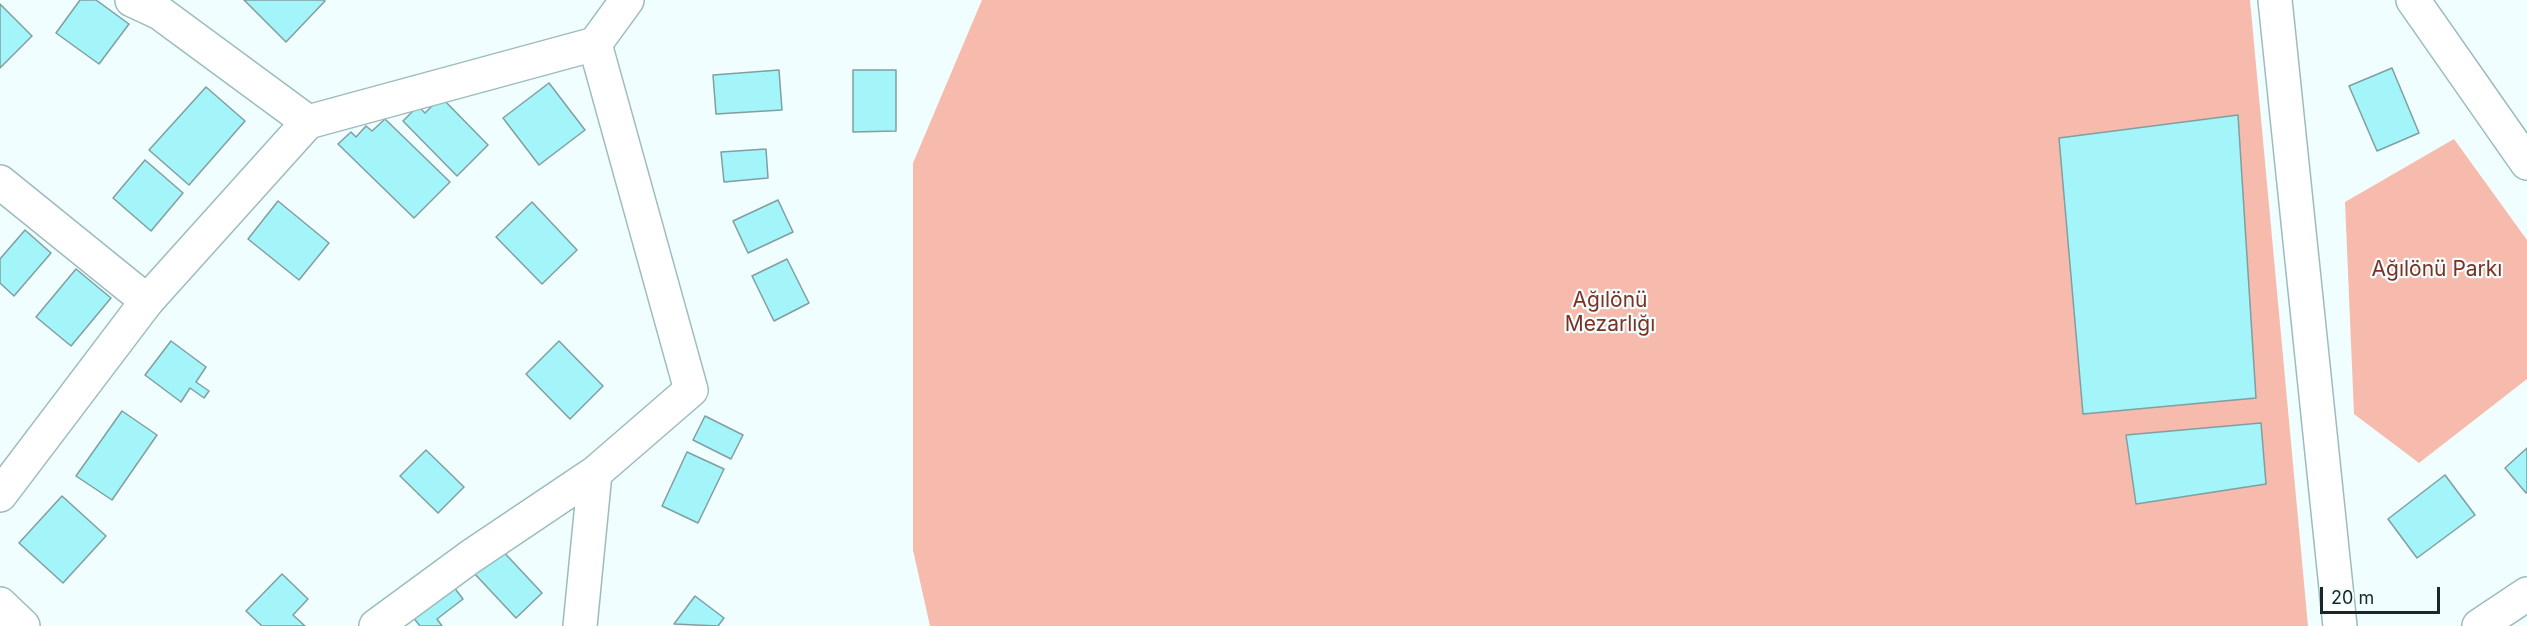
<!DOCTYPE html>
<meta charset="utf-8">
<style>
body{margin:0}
#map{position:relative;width:2527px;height:626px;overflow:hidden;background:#f1feff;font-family:Inter,sans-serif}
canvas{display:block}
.scale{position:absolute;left:2320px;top:587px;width:120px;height:27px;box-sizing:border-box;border:3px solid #1b2727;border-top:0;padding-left:8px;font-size:18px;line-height:21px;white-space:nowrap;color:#1b2727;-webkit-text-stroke:4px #f1feff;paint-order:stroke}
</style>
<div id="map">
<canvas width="2527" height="626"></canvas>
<div class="scale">20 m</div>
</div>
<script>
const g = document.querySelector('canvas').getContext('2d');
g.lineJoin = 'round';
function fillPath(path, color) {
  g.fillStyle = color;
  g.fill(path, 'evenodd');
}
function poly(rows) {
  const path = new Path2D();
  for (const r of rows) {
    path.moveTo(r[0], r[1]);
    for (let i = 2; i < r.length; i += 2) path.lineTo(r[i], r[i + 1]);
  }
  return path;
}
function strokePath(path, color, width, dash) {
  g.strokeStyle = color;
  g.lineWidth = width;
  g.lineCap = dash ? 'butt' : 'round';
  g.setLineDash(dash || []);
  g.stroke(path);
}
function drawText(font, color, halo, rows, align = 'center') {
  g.font = font + ' Inter,sans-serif';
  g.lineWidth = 4.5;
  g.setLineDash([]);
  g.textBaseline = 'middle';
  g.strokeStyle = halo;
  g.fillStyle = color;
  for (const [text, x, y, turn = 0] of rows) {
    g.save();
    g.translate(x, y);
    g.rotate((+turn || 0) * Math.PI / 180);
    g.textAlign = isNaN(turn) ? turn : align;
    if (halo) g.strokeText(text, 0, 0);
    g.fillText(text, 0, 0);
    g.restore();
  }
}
fillPath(poly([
 [982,0,2250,0,2308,626,930,626,913,550,913,163],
 [2454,139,2527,240,2527,379,2419,463,2354,414,2345,202]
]), '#f6bbad');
const building = poly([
 [80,0,96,0,129,24,99,64,56,33,80,0],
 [244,0,324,0,325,1,286,42,244,0],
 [0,4,32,36,0,68,0,4],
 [2392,68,2419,133,2377,151,2349,86,2392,68],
 [779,70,782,110,716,114,713,75,779,70],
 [853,70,896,70,896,131,853,132,853,70],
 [549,83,585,130,539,165,503,118,549,83],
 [206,87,245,121,189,185,149,150,206,87],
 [441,97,488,145,457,176,403,121,418,106,425,113,441,97],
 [2238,115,2256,398,2083,414,2059,138,2238,115],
 [385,119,450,182,414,218,338,144,351,132,356,137,366,126,372,131,385,119],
 [766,149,768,178,724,182,721,152,766,149],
 [145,160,183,193,151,231,113,198,145,160],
 [778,200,793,232,748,253,733,221,778,200],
 [278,201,329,243,299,280,248,239,278,201],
 [532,202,577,250,542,284,496,237,532,202],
 [25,230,51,253,14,296,0,283,0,259,25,230],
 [787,259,809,303,774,321,752,276,787,259],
 [76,269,111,298,71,346,36,317,76,269],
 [171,341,206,367,196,382,209,391,204,398,190,388,181,402,145,375,171,341],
 [559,341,603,386,570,419,526,374,559,341],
 [122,411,157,435,112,500,76,476,122,411],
 [705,416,743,435,731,459,693,440,705,416],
 [2261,423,2266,484,2136,504,2126,435,2261,423],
 [2527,448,2527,492,2526,493,2505,468,2527,448],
 [426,450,464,487,438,513,400,476,426,450],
 [687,452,724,469,698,523,662,506,687,452],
 [2445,475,2475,515,2417,558,2388,519,2445,475],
 [62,496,106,536,63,583,19,543,62,496],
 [499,547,542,593,516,618,473,572,499,547],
 [282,574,308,599,293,615,305,626,262,626,246,611,282,574],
 [453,586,463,599,437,619,442,626,420,626,412,616,453,586],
 [695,596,724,618,718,626,674,624,695,596]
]);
fillPath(building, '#a3f5fa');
strokePath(building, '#819ea0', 1.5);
const minor = poly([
 [132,0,160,13,308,122],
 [2275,0,2340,626],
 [0,182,147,301],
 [0,604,23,626],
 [376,626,470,557,595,473],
 [580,626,595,473,691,390,595,44],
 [2479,626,2527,594]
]);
const tertiary = poly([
 [2413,0,2527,163],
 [0,495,147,301,308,122,595,44,627,0]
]);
strokePath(minor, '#9dbbbd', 36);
strokePath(tertiary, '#9dbbbd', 36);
strokePath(minor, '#fff', 33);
strokePath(tertiary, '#fff', 33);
drawText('21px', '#7d3121', '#f1feff', [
 ["Ağılönü Parkı",2437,270],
 ["Ağılönü",1610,301],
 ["Mezarlığı",1610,325]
]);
</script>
